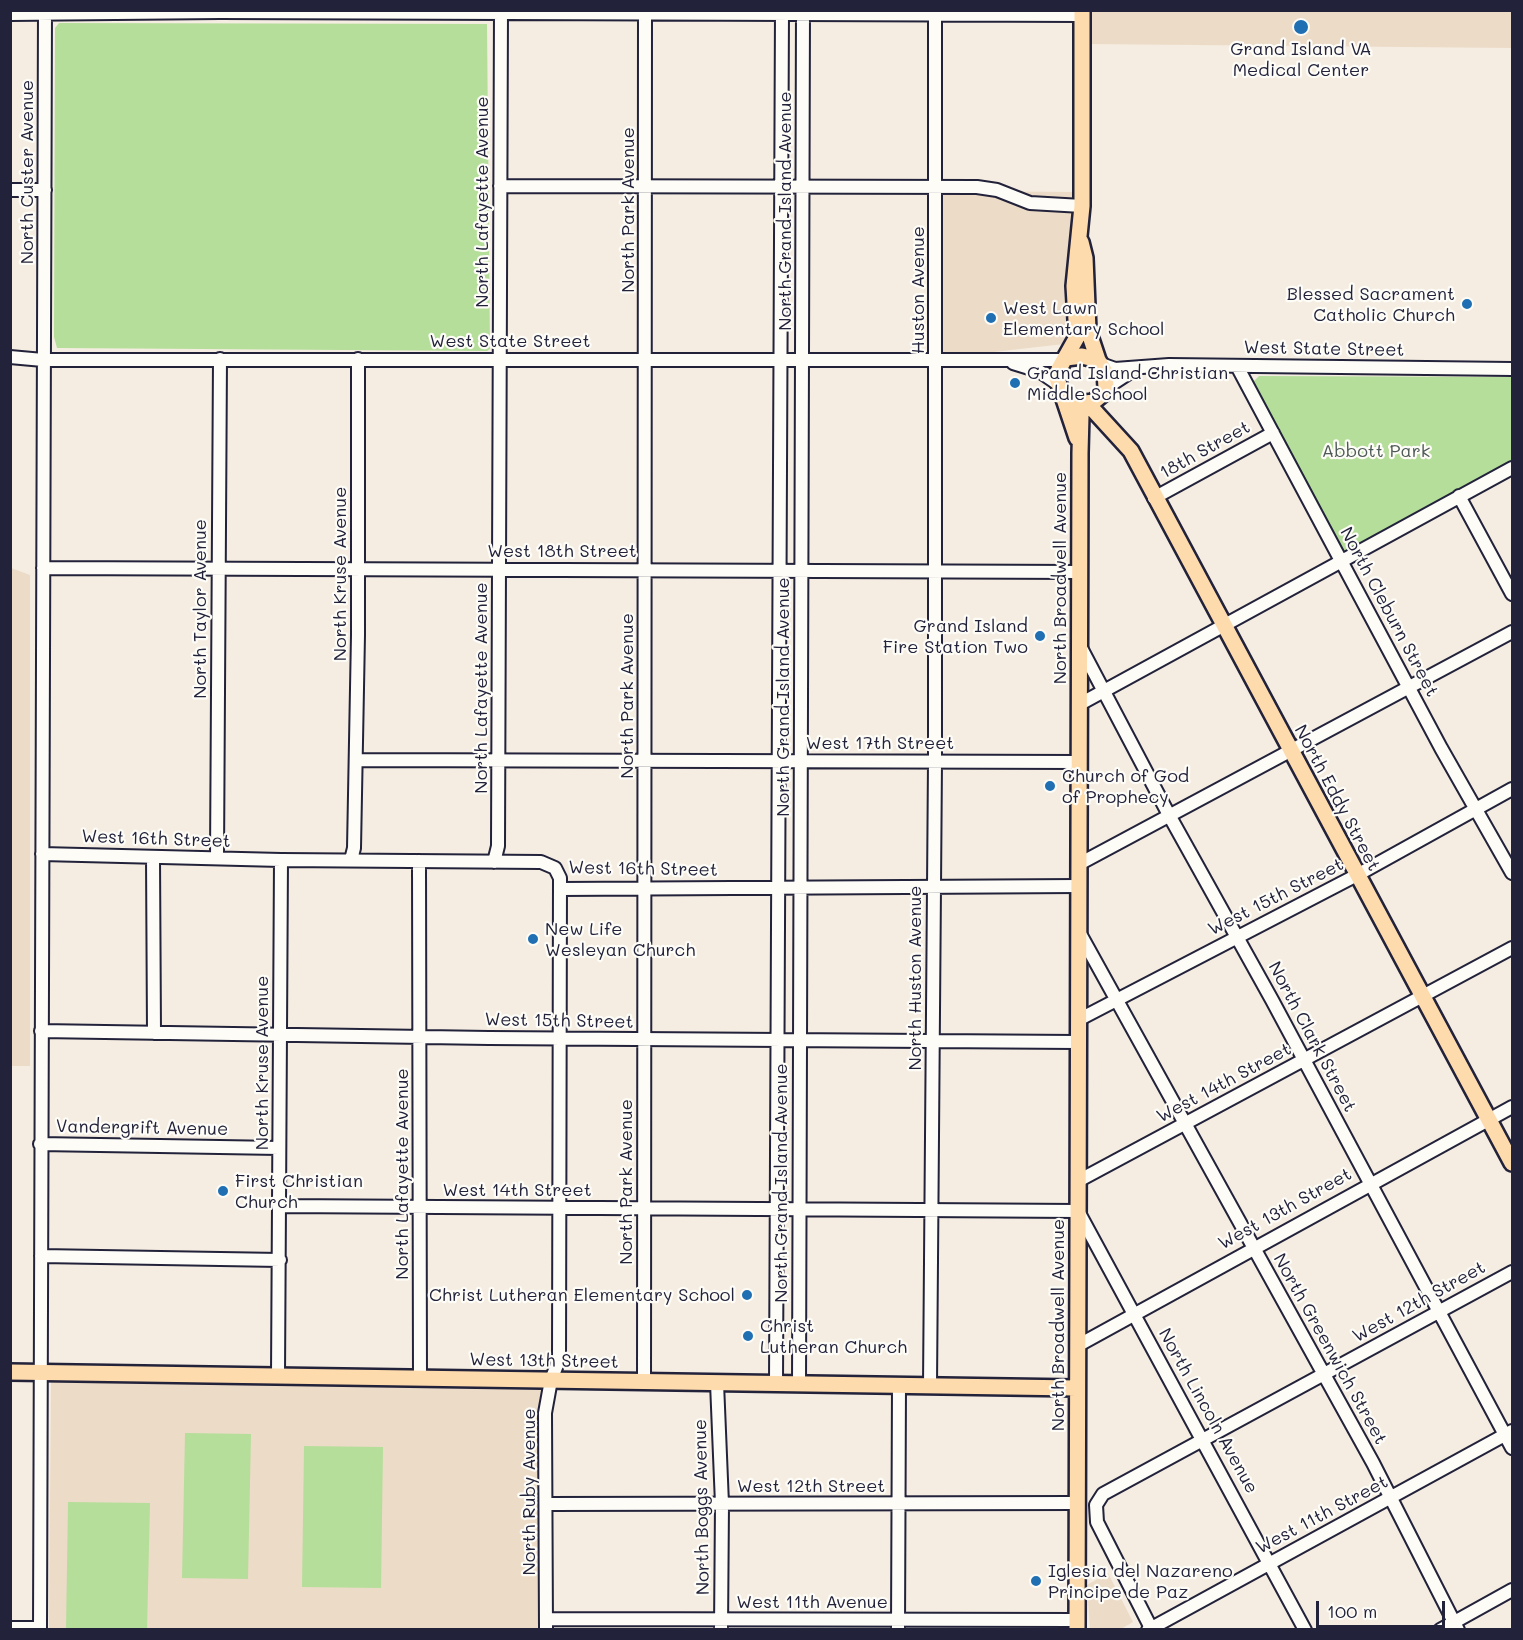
<!DOCTYPE html>
<style>
body{margin:0}
#map{position:relative;width:1523px;height:1640px;overflow:hidden;background:#f5ede1;font-family:Mali,sans-serif}
canvas{display:block}
.frame{position:absolute;inset:0;border:12px solid #22223b;pointer-events:none}
.scale{position:absolute;left:1316px;top:1601px;width:129px;height:27px;box-sizing:border-box;border:3px solid #22223b;border-top:0;padding-left:8px;font-size:18px;line-height:21px;white-space:nowrap;color:#22223b;-webkit-text-stroke:4px #fdfcf7;paint-order:stroke}
</style>
<div id="map">
<canvas width="1523" height="1640"></canvas>
<div class="frame"></div>
<div class="scale">100 m</div>
</div>
<script>
const g = document.querySelector('canvas').getContext('2d');
g.lineJoin = 'round';
function fillPath(path, color) {
  g.fillStyle = color;
  g.fill(path, 'evenodd');
}
function poly(rows) {
  const path = new Path2D();
  for (const r of rows) {
    path.moveTo(r[0], r[1]);
    for (let i = 2; i < r.length; i += 2) path.lineTo(r[i], r[i + 1]);
  }
  return path;
}
function strokePath(path, color, width, dash) {
  g.strokeStyle = color;
  g.lineWidth = width;
  g.lineCap = dash ? 'butt' : 'round';
  g.setLineDash(dash || []);
  g.stroke(path);
}
function drawText(font, color, halo, rows, align = 'center') {
  g.font = font + ' Mali,sans-serif';
  g.lineWidth = 4.5;
  g.setLineDash([]);
  g.textBaseline = 'middle';
  g.strokeStyle = halo;
  g.fillStyle = color;
  for (const [text, x, y, turn = 0] of rows) {
    g.save();
    g.translate(x, y);
    g.rotate((+turn || 0) * Math.PI / 180);
    g.textAlign = isNaN(turn) ? turn : align;
    if (halo) g.strokeText(text, 0, 0);
    g.fillText(text, 0, 0);
    g.restore();
  }
}
fillPath(poly([
 [1089,11,1512,11,1512,48,1089,44],
 [941,191,1076,192,1064,344,941,358],
 [11,568,30,575,30,1066,10,1066],
 [51,1381,544,1388,543,1629,49,1630],
 [1108,1573,1133,1622,1121,1629,1090,1629,1087,1585]
]), '#ecdbc7');
fillPath(poly([
 [59,23,487,24,490,349,487,351,57,348,54,337,55,28],
 [1259,376,1512,377,1512,462,1344,553,1253,382],
 [185,1433,251,1434,248,1579,182,1578],
 [304,1446,383,1447,381,1588,302,1587],
 [68,1502,150,1503,147,1629,66,1629]
]), '#b5de9a');
const minor = poly([
 [10,14,220,12,1082,15],
 [500,186,977,187,997,190,1030,203,1082,206],
 [10,190,45,190],
 [10,357,43,360,1063,360],
 [1013,363,1039,371,1058,384],
 [1101,364,1115,369,1169,365,1512,369],
 [1237,366,1441,748,1512,873],
 [1106,388,1135,369],
 [1459,496,1512,594],
 [1154,498,1273,433],
 [43,568,1080,572],
 [1080,646,1169,815,1272,1000,1512,1448],
 [1080,704,1512,468],
 [356,760,1080,762],
 [42,854,281,860,541,862,555,868,560,878,559,1360,551,1380,545,1413,546,1630],
 [153,857,154,1033],
 [217,858,220,359],
 [351,860,354,848,358,635,358,359],
 [419,861,420,1378],
 [494,862,498,846,501,10],
 [1079,864,1512,632],
 [560,889,1079,886],
 [1079,932,1373,1463,1458,1630],
 [1078,1020,1357,875,1512,789],
 [41,1031,489,1038,1077,1042],
 [40,1144,279,1148],
 [1078,1181,1512,948],
 [280,1206,1078,1211,1305,1630],
 [41,1256,280,1260],
 [1077,1346,1512,1107],
 [278,1375,281,860],
 [644,1382,645,10],
 [717,1383,722,1504,721,1630],
 [776,1384,782,10],
 [799,1384,803,10],
 [930,1386,935,762,935,10],
 [546,1504,1077,1503],
 [546,1619,1077,1620],
 [10,1628,40,1628],
 [898,1628,899,1386],
 [40,1630,45,10],
 [1148,1630,1512,1431],
 [1152,1630,1097,1522,1096,1505,1103,1494,1512,1272],
 [1440,1630,1512,1590]
]);
const major = poly([
 [1081,242,1085,258,1088,330,1098,360],
 [1066,358,1082,356,1098,360,1105,372,1106,388,1104,393,1093,402,1079,404],
 [1088,404,1131,451,1512,1163],
 [1077,438,1057,378,1059,369,1077,337,1074,286,1082,206,1082,10],
 [10,1372,1076,1388],
 [1077,1630,1080,453,1081,415,1085,404]
]);
strokePath(minor, '#22223b', 16);
strokePath(major, '#22223b', 20);
strokePath(minor, '#fdfcf7', 12);
strokePath(major, '#fedbac', 15);
for (const [x, y, r, color] of [
 [1301,27,8,"#1f6fb2"],
 [1467,304,6,"#1f6fb2"],
 [991,318,6,"#1f6fb2"],
 [1015,383,6,"#1f6fb2"],
 [1040,636,6,"#1f6fb2"],
 [1050,786,6,"#1f6fb2"],
 [533,939,6,"#1f6fb2"],
 [223,1191,6,"#1f6fb2"],
 [747,1295,6,"#1f6fb2"],
 [748,1336,6,"#1f6fb2"],
 [1036,1581,6,"#1f6fb2"]
]) {
  const dot = new Path2D();
  dot.arc(x, y, r, 0, 2 * Math.PI);
  g.fillStyle = color;
  g.fill(dot);
  strokePath(dot, '#fdfcf7', 2);
}
drawText('18px', '#22223b', '#fdfcf7', [
 ["Grand Island VA",1301,49,"center"],
 ["Medical Center",1301,70,"center"],
 ["Blessed Sacrament",1455,294,"right"],
 ["Catholic Church",1455,315,"right"],
 ["West Lawn",1003,308],
 ["Elementary School",1003,329],
 ["Grand Island Christian",1027,373],
 ["Middle School",1027,394],
 ["Grand Island",1028,626,"right"],
 ["Fire Station Two",1028,647,"right"],
 ["Church of God",1062,776],
 ["of Prophecy",1062,797],
 ["New Life",545,929],
 ["Wesleyan Church",545,950],
 ["First Christian",235,1181],
 ["Church",235,1202],
 ["Christ Lutheran Elementary School",735,1295,"right"],
 ["Christ",760,1326],
 ["Lutheran Church",760,1347],
 ["Iglesia del Nazareno",1048,1571],
 ["Principe de Paz",1048,1592]
], 'left');
drawText('18px', '#22223b', '#fdfcf7', [
 ["North Custer Avenue",27,172,-90],
 ["North Lafayette Avenue",482,202,-90],
 ["North Park Avenue",628,210,-90],
 ["North Grand Island Avenue",785,211,-90],
 ["Huston Avenue",918,290,-90],
 ["West State Street",510,341],
 ["West State Street",1324,349,1],
 ["18th Street",1205,450,-29],
 ["West 18th Street",562,551],
 ["North Kruse Avenue",340,574,-90],
 ["North Broadwell Avenue",1060,578,-90],
 ["North Taylor Avenue",200,609,-90],
 ["North Cleburn Street",1389,612,62],
 ["North Lafayette Avenue",481,688,-90],
 ["North Park Avenue",627,696,-90],
 ["North Grand Island Avenue",783,697,-90],
 ["West 17th Street",880,743],
 ["North Eddy Street",1337,798,62],
 ["West 16th Street",156,839,2],
 ["West 16th Street",643,869,1],
 ["West 15th Street",1276,897,-27],
 ["North Huston Avenue",915,978,-90],
 ["West 15th Street",559,1021,1],
 ["North Clark Street",1312,1037,62],
 ["North Kruse Avenue",262,1063,-90],
 ["West 14th Street",1224,1083,-28],
 ["Vandergrift Avenue",142,1128,1],
 ["North Lafayette Avenue",402,1174,-90],
 ["North Park Avenue",626,1182,-90],
 ["North Grand Island Avenue",781,1183,-90],
 ["West 14th Street",517,1190],
 ["West 13th Street",1285,1209,-29],
 ["West 12th Street",1419,1302,-29],
 ["North Broadwell Avenue",1058,1325,-90],
 ["North Greenwich Street",1330,1349,61],
 ["West 13th Street",544,1361,1],
 ["North Lincoln Avenue",1208,1411,61],
 ["West 12th Street",811,1486],
 ["North Ruby Avenue",529,1492,-90],
 ["North Boggs Avenue",702,1507,-91],
 ["West 11th Street",1322,1515,-28],
 ["West 11th Avenue",812,1602]
]);
drawText('18px', '#4e5a58', '#fdfcf7', [
 ["Abbott Park",1376,451]
]);
</script>
